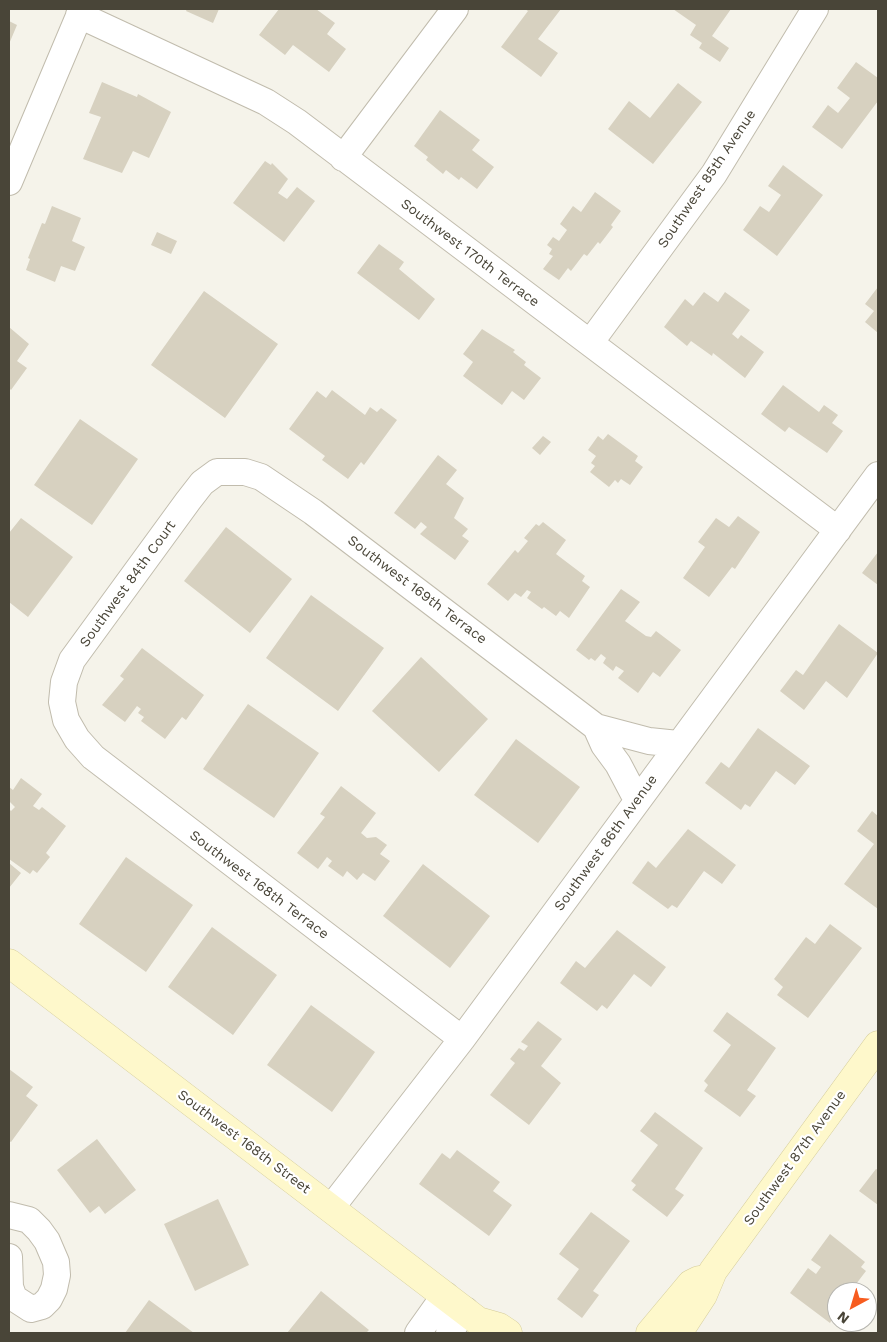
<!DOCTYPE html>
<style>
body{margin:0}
#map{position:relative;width:887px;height:1342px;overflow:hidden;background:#f5f3ea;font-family:"Work Sans",sans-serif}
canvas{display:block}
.frame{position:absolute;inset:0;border:10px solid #494538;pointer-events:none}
.north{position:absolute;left:827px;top:1282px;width:50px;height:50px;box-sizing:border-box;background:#fff;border:1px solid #b6b5af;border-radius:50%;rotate:219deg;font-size:14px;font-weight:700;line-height:20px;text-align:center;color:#494538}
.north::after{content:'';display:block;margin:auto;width:18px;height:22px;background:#f75c1f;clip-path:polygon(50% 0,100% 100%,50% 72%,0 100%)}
</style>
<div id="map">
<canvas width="887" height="1342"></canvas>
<div class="frame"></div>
<div class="north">N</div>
</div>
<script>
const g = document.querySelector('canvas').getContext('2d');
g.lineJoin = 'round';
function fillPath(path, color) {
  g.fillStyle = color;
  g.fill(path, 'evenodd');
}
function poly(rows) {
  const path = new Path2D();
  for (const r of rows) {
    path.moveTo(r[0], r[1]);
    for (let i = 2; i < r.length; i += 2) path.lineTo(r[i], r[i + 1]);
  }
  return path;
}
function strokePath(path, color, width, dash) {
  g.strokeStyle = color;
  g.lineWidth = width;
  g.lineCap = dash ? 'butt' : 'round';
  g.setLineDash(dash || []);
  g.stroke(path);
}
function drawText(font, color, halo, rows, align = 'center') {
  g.font = font + ' "Work Sans",sans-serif';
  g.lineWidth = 4.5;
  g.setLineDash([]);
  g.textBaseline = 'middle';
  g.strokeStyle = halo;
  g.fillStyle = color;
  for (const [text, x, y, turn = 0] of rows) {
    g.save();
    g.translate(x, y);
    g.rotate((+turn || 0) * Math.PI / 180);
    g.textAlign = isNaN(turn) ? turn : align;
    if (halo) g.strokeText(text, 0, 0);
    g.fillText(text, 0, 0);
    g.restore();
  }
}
fillPath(poly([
 [187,9,219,9,213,23,186,11],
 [279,9,316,9,335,23,327,34,346,49,329,72,293,45,285,55,259,35],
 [525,9,561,9,538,39,558,53,541,77,501,47,528,11],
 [673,9,731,9,712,36,729,48,720,62,699,48,702,43,690,35,696,25],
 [9,21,17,25,9,44],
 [856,62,878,78,878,101,842,149,812,127,828,105,838,113,850,98,837,88],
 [102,82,137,97,138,94,171,112,149,158,133,151,122,173,83,159,101,117,89,113],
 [678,83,702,102,653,164,608,129,629,101,650,118],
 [440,110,480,140,472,150,494,167,477,189,461,177,459,180,446,170,443,174,426,160,428,157,414,146],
 [265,161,271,165,272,163,288,179,278,193,287,199,297,187,315,201,284,242,233,203],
 [783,165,823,195,777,256,743,230,760,206,769,212,781,195,768,186],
 [595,192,621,211,611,225,613,227,600,244,598,242,587,256,584,254,571,271,568,268,559,280,543,269,553,256,549,254,552,249,547,245,553,237,559,241,567,230,560,224,573,206,581,212],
 [52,206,81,218,72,241,85,247,75,271,61,266,55,282,26,270,30,259,28,258,42,223,45,224],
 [157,232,177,241,171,254,151,245],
 [379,244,404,262,399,269,435,299,419,320,357,273],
 [878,287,878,333,865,322,874,311,865,304],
 [204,291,278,344,225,418,151,365],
 [704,292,718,302,725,292,750,310,732,334,738,339,741,335,764,352,745,378,713,353,712,356,691,341,687,346,664,327,685,299,693,306],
 [9,327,29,344,17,361,27,368,11,390,9,388],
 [482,329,515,350,513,352,526,362,524,365,541,378,524,400,512,391,502,405,463,376,473,362,463,354],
 [783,385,819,412,824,405,838,415,832,423,843,431,827,453,789,427,785,432,761,414],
 [332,390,365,415,370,407,377,412,381,408,397,420,364,465,361,462,348,479,322,460,325,456,289,429,317,391,326,398],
 [80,419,138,459,92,525,34,485],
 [608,434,638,456,635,461,643,467,630,485,621,479,618,483,615,480,609,487,590,472,595,466,591,463,596,456,588,450,598,436,603,440],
 [543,436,551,442,540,455,532,448],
 [438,455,457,470,446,484,464,498,454,518,468,529,462,536,469,541,455,560,420,534,427,527,421,522,415,529,394,513],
 [738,516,760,532,735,569,732,567,709,597,683,578,705,547,698,542,716,518,729,527],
 [21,518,73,557,28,617,9,602,9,533],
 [543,522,566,540,556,554,585,576,582,581,590,587,569,618,560,611,556,616,544,607,542,609,527,598,531,592,527,590,521,597,515,593,508,601,487,584,515,550,518,553,528,541,524,538,536,524,539,526],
 [226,527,292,579,250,633,184,581],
 [878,552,878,585,862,573],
 [621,589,640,602,625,621,646,636,651,637,656,631,681,650,660,677,653,672,638,693,618,678,624,671,616,666,613,671,603,663,606,658,601,654,595,661,591,658,589,660,576,650],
 [311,595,384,648,338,711,266,658],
 [839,624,878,653,847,698,826,681,804,710,780,691,796,670,803,675],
 [142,648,204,695,186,720,182,717,165,739,141,721,144,717,138,713,141,709,137,706,125,722,102,705,124,679,120,676],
 [421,657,488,719,439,772,372,711],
 [248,704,319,753,274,818,203,769],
 [758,728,810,766,795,785,776,771,750,807,745,804,741,810,705,783,721,762,729,768],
 [516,739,580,787,538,843,474,795],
 [21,778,42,794,33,806,39,810,42,807,66,826,46,853,50,857,37,873,33,870,30,874,9,859,9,809,11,811,15,807,9,801,9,787,13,790],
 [341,786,376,813,361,833,367,838,376,837,387,845,380,854,390,861,375,881,363,873,357,880,347,871,343,877,328,866,332,861,327,857,318,869,297,853,325,817,320,814],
 [872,811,878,816,878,909,844,884,874,844,857,831],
 [688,829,736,865,722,884,704,871,677,908,672,905,668,909,632,883,648,861,656,868],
 [126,857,193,905,146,972,79,924],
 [9,863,21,873,9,888],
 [423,864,490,916,450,968,383,916],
 [830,924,862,948,808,1018,777,995,783,987,774,979,806,937,815,944],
 [212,927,277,975,233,1035,168,987],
 [617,930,666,967,651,987,634,974,607,1009,602,1005,597,1011,560,983,576,961,585,968],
 [311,1005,375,1052,332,1112,267,1065],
 [727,1012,776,1048,747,1090,756,1096,740,1117,704,1091,708,1085,704,1081,731,1045,713,1031],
 [538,1021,562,1039,541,1066,561,1083,529,1125,490,1095,515,1063,510,1059,519,1048,524,1051,528,1046,521,1042],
 [9,1069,33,1087,26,1096,38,1105,11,1142,9,1141],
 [655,1112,703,1148,675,1189,684,1195,667,1217,632,1190,636,1185,631,1181,658,1145,640,1131],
 [97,1139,136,1190,105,1214,99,1206,90,1213,57,1170],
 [457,1150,500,1182,493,1191,512,1205,489,1236,419,1184,442,1153,450,1159],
 [876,1169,878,1170,878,1205,859,1191],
 [218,1199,249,1265,195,1291,164,1224],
 [591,1212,630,1241,593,1291,599,1295,582,1318,557,1299,579,1269,559,1254],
 [830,1234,865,1262,861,1267,866,1271,850,1292,837,1292,837,1310,830,1323,790,1293,808,1268,816,1274,821,1267,811,1260],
 [321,1291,369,1330,366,1333,287,1333],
 [149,1300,194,1333,125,1333]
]), '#d7d1c0');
const street = poly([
 [79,15,266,102,297,122,838,530],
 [343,158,455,9],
 [9,182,82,9],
 [590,343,714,174,815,9],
 [596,727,604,745,618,764,637,800],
 [462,1039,93,757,77,739,66,720,62,702,64,682,72,660,188,501,202,483,217,472,245,472,261,477,313,512,596,727,649,741,678,744],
 [331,1208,462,1039,878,475],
 [9,1215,29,1220,39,1230,47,1241,56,1262,57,1275,54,1289,49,1299,42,1306,31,1309,14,1298,10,1287,9,1257],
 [418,1333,445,1295],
 [449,1333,465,1310]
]);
const secondary = poly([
 [9,963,478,1321,487,1333],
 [478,1321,499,1327,508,1333],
 [650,1333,691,1284,699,1280],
 [678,1333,703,1295,713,1271,878,1045]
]);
strokePath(street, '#c1bcad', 28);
strokePath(secondary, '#d4cc9a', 29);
strokePath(street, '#fff', 26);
strokePath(secondary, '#fef8cb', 28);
drawText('14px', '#494538', '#fff', [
 ["Southwest 85th Avenue",707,179,-56],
 ["Southwest 170th Terrace",470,253,37],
 ["Southwest 84th Court",128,584,-54],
 ["Southwest 169th Terrace",417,590,37],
 ["Southwest 86th Avenue",606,843,-54],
 ["Southwest 168th Terrace",259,885,37],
 ["Southwest 168th Street",244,1142,37],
 ["Southwest 87th Avenue",795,1158,-54]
]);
</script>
